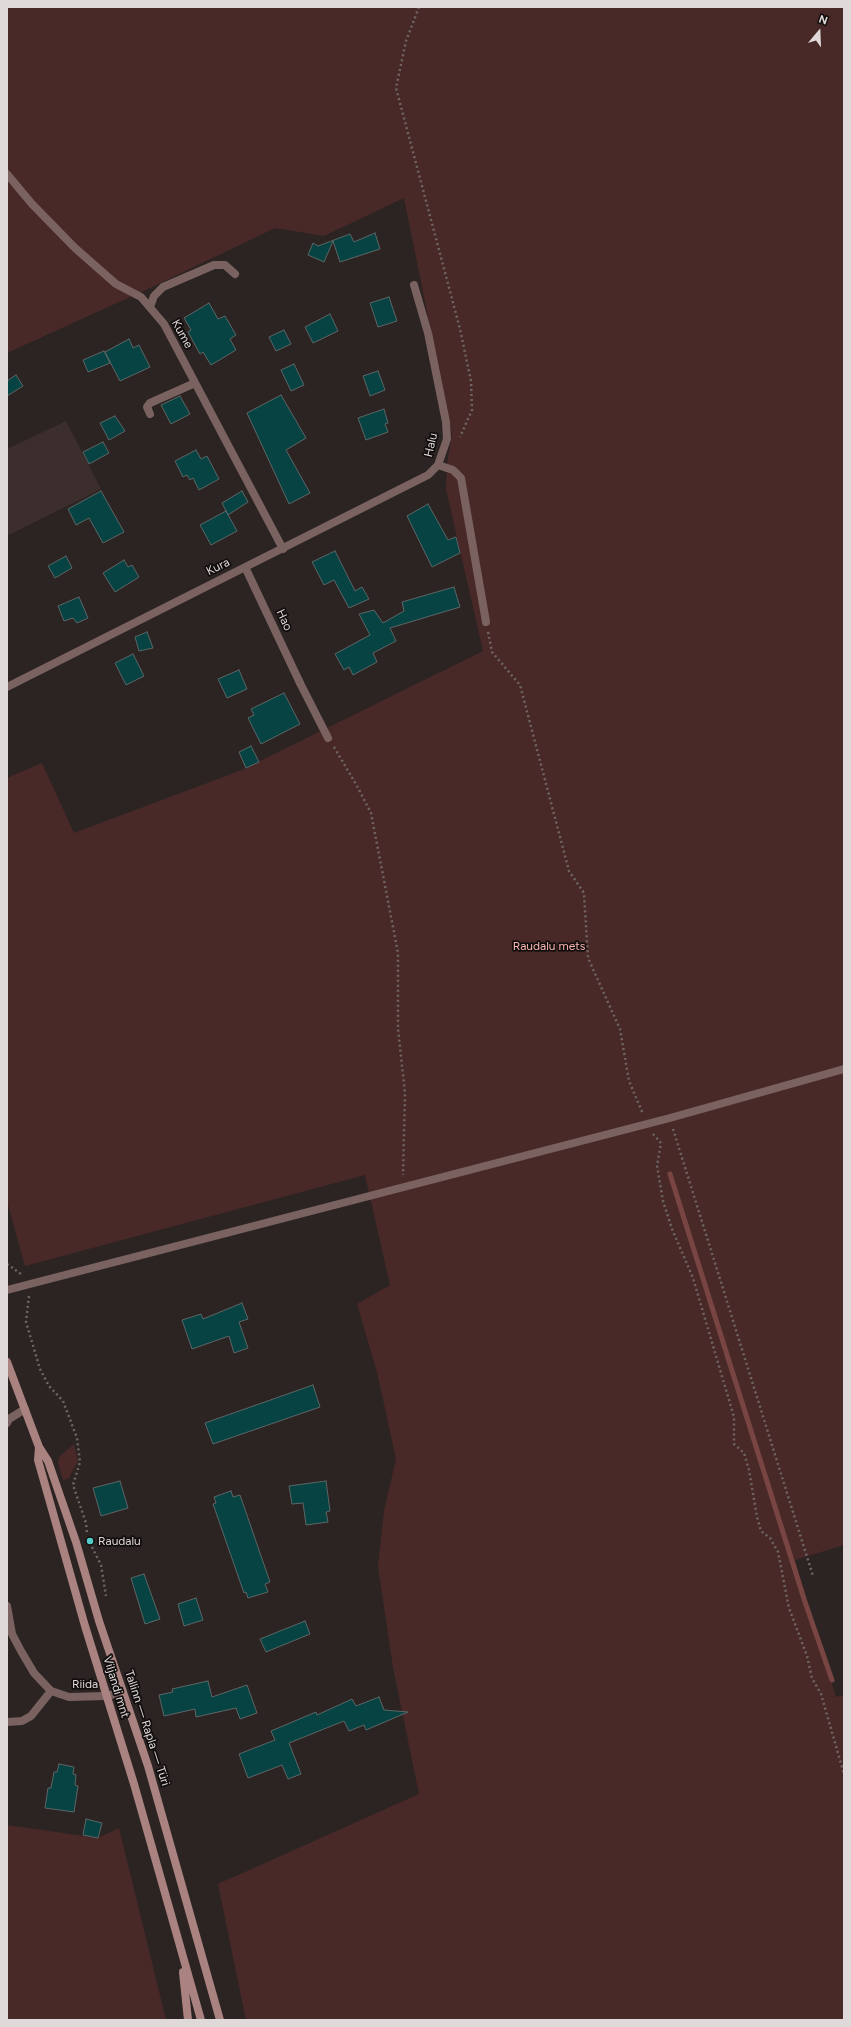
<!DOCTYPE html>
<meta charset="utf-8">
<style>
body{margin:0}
#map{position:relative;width:851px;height:2027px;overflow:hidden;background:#2c2423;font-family:Figtree,sans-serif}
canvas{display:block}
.frame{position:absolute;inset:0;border:8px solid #dfd9d9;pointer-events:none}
.north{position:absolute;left:799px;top:12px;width:40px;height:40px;-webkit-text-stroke:3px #120e0e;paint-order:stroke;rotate:19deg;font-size:11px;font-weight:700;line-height:16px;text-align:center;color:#dfd9d9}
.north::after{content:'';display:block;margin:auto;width:14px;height:18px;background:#dfd9d9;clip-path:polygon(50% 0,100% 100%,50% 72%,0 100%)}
</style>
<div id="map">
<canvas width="851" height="2027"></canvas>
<div class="frame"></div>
<div class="north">N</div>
</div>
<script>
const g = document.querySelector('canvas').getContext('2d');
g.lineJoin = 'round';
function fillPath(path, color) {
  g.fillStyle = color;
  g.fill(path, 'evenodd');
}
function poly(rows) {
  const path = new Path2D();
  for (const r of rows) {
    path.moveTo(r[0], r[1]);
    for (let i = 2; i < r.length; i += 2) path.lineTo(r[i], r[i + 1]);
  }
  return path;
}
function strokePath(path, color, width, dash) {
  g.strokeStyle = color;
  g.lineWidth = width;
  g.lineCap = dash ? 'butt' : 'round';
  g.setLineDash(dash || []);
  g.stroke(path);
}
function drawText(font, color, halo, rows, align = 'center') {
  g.font = font + ' Figtree,sans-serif';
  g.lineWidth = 3.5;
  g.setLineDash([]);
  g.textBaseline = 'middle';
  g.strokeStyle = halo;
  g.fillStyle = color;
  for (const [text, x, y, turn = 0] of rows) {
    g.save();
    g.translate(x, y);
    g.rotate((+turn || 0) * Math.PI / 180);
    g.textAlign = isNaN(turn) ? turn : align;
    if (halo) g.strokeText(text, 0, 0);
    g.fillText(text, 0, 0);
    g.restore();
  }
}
fillPath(poly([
 [66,421,101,489,7,536,7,449]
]), '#3b2e2c');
fillPath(poly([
 [7,7,844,7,844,1545,795,1560,836,1697,844,1695,844,2020,246,2020,218,1884,419,1794,393,1667,378,1566,384,1511,396,1459,377,1372,357,1304,390,1285,365,1175,25,1266,7,1201,7,778,42,763,74,833,242,770,483,651,446,489,447,463,452,435,404,198,324,236,275,228,152,287,7,353],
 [74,1444,78,1461,69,1478,63,1480,58,1463,59,1457],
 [7,1825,98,1838,119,1828,166,2020,7,2020]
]), '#492927');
strokePath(poly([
 [670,1174,805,1602,832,1680]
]), '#784542', 5);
const building = poly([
 [375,233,380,249,340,262,333,241,324,262,308,255,313,243,318,246,350,234,354,242,375,233],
 [389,297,397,321,378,327,370,303,389,297],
 [209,303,218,319,225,316,236,335,230,339,236,350,211,365,203,352,200,354,188,332,191,330,184,318,209,303],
 [330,314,338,331,313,343,305,327,330,314],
 [284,330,291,344,276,351,269,337,284,330],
 [129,339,133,348,139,345,150,367,120,381,105,352,129,339],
 [104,351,110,363,88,372,83,360,104,351],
 [294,364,304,385,291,391,281,370,294,364],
 [378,371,385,390,370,396,363,376,378,371],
 [16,375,23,386,7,396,7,381,16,375],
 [281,395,306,438,286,450,310,493,289,504,247,413,281,395],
 [180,396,190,414,171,424,161,405,180,396],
 [384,409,388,423,385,424,388,432,366,440,358,418,384,409],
 [115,416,125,431,109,440,100,423,115,416],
 [103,442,109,453,89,464,83,452,103,442],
 [196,450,201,459,207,456,219,479,199,490,193,478,190,480,187,475,183,477,175,461,196,450],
 [101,491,124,532,103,543,89,518,76,525,68,509,101,491],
 [242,491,248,502,228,515,222,503,242,491],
 [428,504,448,540,456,537,460,553,432,567,407,516,428,504],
 [226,511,237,531,211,545,200,525,226,511],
 [335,551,355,591,362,587,369,599,349,608,334,580,324,585,312,562,335,551],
 [66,556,72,568,55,578,48,566,66,556],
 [124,560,128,567,132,565,139,577,115,592,103,573,124,560],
 [454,587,460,607,390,628,396,641,373,653,377,662,353,675,349,667,344,670,335,654,370,635,359,614,374,610,383,623,404,611,402,602,454,587],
 [79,597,88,618,77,623,73,618,64,621,58,606,79,597],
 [147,632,153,648,139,651,135,637,147,632],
 [133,654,144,676,126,685,115,663,133,654],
 [239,670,247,689,227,698,218,679,239,670],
 [284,693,300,724,261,744,248,718,254,715,251,709,284,693],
 [251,746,259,762,246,768,239,752,251,746],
 [242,1303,248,1319,239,1322,248,1348,234,1353,229,1336,192,1349,182,1320,201,1314,203,1319,242,1303],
 [313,1385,320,1407,213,1444,205,1423,313,1385],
 [120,1481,128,1508,101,1516,93,1488,120,1481],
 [326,1481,330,1511,326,1512,328,1522,306,1525,303,1503,292,1504,289,1486,326,1481],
 [231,1491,233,1497,240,1495,270,1582,265,1584,268,1592,248,1598,246,1592,244,1593,213,1504,216,1503,214,1497,231,1491],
 [144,1574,160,1619,145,1624,131,1578,144,1574],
 [196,1598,203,1620,184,1626,178,1604,196,1598],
 [305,1621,310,1634,266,1652,260,1639,305,1621],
 [208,1681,212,1697,247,1685,257,1713,240,1719,236,1708,196,1717,195,1709,164,1716,159,1695,173,1692,172,1689,208,1681],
 [379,1697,384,1710,408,1712,366,1730,364,1725,349,1731,344,1721,289,1743,301,1774,288,1779,282,1765,248,1778,239,1754,275,1740,271,1731,316,1712,317,1715,352,1699,356,1706,379,1697],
 [59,1764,74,1767,73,1774,76,1775,75,1785,78,1786,74,1812,45,1808,48,1788,51,1788,54,1772,57,1772,59,1764],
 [86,1819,102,1823,98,1838,83,1835,86,1819]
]);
fillPath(building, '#074342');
strokePath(building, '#5c6666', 1);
strokePath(poly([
 [419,7,406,41,396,88,460,329,471,381,472,410,460,437],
 [488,632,492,652,520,685,569,871,584,893,588,958,620,1029,629,1081,643,1114],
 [334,747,357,786,371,813,398,953,398,1029,405,1093,403,1175],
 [673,1129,813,1576],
 [653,1134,661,1143,657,1166,663,1201,672,1229,693,1278,711,1339,734,1417,734,1444,744,1453,749,1470,757,1517,761,1531,770,1538,778,1552,789,1608,807,1656,812,1678,821,1694,844,1774],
 [7,1264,21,1274],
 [29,1296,26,1322,40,1369,49,1386,63,1401,77,1438,80,1462,73,1485,86,1523,87,1533],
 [92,1547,101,1565,106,1596]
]), '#6d6665', 2.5, [2, 3]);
strokePath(poly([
 [300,683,328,738],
 [7,1290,670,1118,844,1069],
 [106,1696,123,1692]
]), '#7a6260', 8);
strokePath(poly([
 [7,174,32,204,75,248,116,284,141,297,164,324,283,549],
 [150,307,154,296,163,287,214,265,225,265,235,274],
 [150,414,147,407,150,403,195,383],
 [438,465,453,470,461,478,486,622],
 [245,567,300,683],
 [7,687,428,475,438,465,447,439,446,422,428,333,414,285],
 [7,1423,9,1419,25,1409],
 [7,1606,12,1634,21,1651,34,1673,51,1691,69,1697,106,1696],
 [7,1722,22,1721,31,1716,51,1691]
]), '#7a6260', 8);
strokePath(poly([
 [7,1362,39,1447,38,1460,85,1626,134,1784,201,2020],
 [39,1447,48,1461,76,1542,99,1621,148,1766,220,2020],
 [183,1972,188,2020]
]), '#aa8380', 8);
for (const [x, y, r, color] of [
 [90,1541,4,"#54cdc8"]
]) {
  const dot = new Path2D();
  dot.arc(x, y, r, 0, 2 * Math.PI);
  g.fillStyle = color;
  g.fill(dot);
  strokePath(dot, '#120e0e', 1.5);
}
drawText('12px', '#dfd9d9', '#120e0e', [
 ["Kume",182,334,61],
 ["Halu",431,445,-77],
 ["Kura",218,567,-27],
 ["Hao",284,620,65],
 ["Riida",85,1684],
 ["Viljandi mnt",116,1687,73],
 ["Tallinn — Rapla — Türi",147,1728,72]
]);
drawText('12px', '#f9b5af', '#120e0e', [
 ["Raudalu mets",549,946]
]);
drawText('12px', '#dfd9d9', '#120e0e', [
 ["Raudalu",98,1541]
], 'left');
</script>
